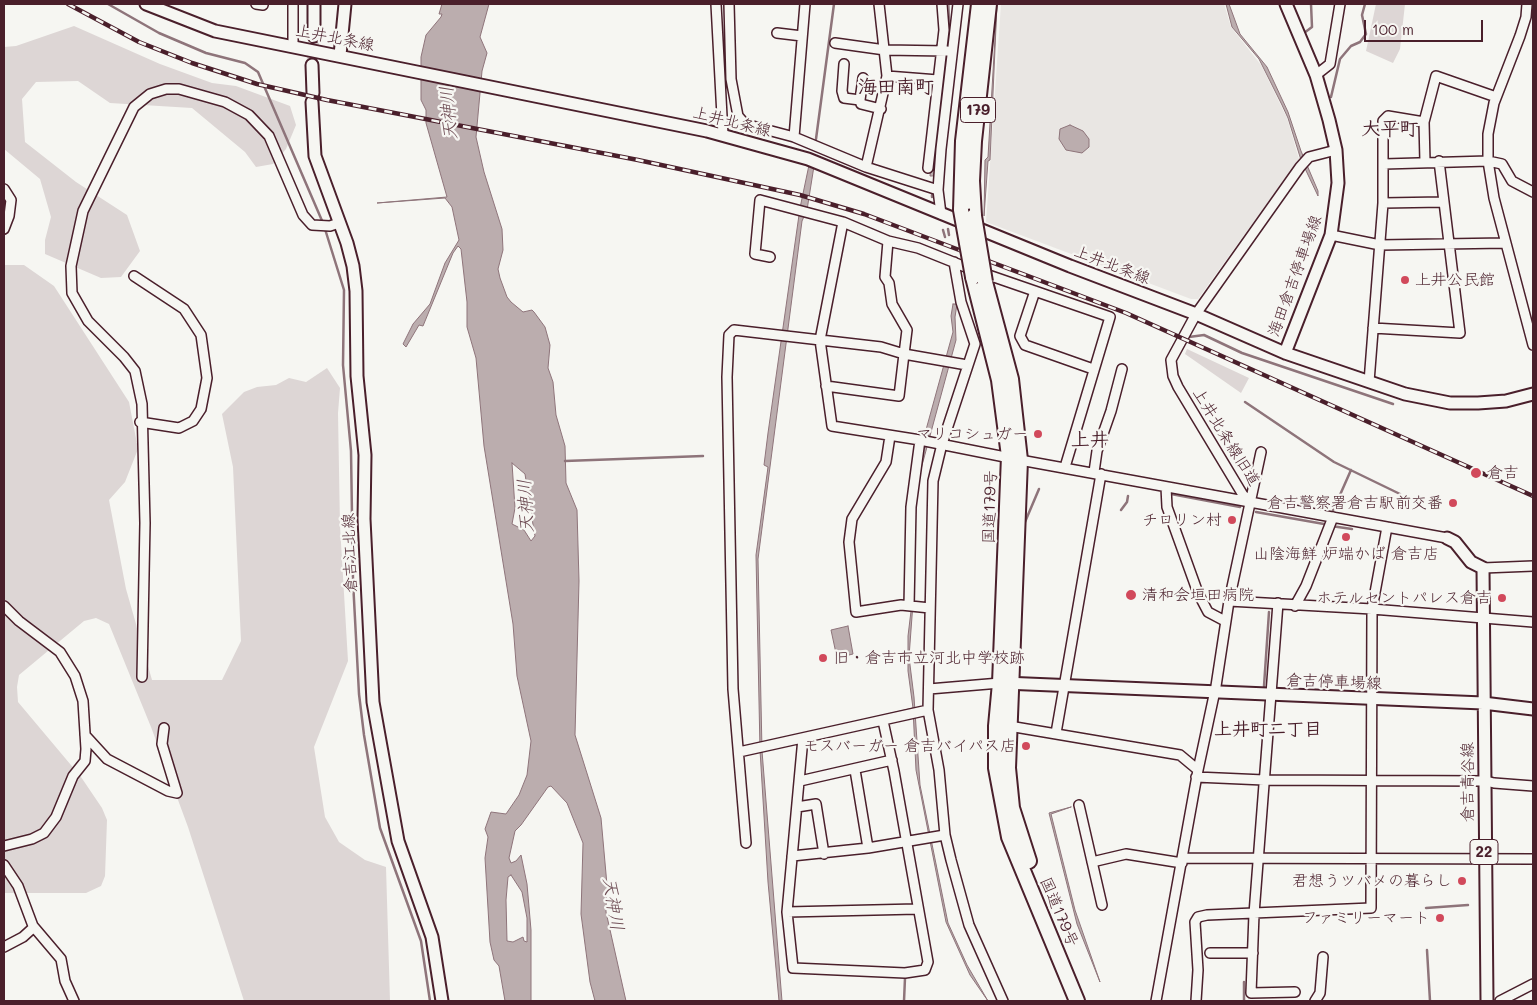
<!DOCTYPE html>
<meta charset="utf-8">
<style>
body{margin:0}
#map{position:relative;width:1537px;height:1005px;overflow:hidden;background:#f6f6f2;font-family:Mali,sans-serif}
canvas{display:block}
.frame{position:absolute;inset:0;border:5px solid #4a1f2b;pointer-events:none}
.scale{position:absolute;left:1364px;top:20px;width:119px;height:22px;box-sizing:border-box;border:2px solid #4a1f2b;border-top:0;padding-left:6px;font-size:15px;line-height:18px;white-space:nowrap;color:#4a1f2b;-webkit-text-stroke:4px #f6f6f2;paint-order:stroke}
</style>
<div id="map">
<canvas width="1537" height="1005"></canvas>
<div class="frame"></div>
<div class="scale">100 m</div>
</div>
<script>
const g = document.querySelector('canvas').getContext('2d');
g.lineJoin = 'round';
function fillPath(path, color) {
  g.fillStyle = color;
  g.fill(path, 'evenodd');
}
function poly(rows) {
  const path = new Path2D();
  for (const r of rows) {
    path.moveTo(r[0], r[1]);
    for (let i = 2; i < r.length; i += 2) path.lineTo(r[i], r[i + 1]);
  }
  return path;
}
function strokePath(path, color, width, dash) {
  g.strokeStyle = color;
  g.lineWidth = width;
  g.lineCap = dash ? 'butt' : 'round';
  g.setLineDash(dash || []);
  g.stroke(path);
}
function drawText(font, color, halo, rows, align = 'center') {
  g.font = font + ' Mali,"Klee One",sans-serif';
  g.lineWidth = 4.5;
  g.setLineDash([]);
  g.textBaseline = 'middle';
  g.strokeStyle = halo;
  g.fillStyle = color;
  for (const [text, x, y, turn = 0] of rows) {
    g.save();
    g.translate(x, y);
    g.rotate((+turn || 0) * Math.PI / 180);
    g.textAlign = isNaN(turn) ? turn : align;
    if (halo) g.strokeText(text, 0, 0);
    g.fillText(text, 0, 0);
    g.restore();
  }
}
fillPath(poly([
 [1001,4,1224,4,1231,27,1261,65,1287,118,1299,159,1198,299,1191,299,986,222]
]), '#e9e6e3');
fillPath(poly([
 [1376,4,1405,4,1400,49,1393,63,1366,51],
 [74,26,160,64,212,83,236,86,290,106,296,125,286,149,273,164,256,167,245,152,192,108,110,103,78,81,36,82,22,99,25,142,76,182,127,215,140,251,121,277,101,278,45,254,45,240,51,217,40,179,4,149,4,47,16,46],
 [4,265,24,265,54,286,129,402,138,449,125,482,109,500,126,589,152,680,222,680,241,641,233,467,222,414,244,392,257,387,276,385,289,378,306,382,327,368,340,388,338,413,340,526,348,661,314,747,325,817,339,842,365,860,386,867,390,1001,244,1001,188,827,151,727,109,624,96,618,84,621,19,675,17,687,18,702,81,777,102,808,107,820,105,876,101,886,86,893,4,893],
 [1187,349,1249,378,1241,393,1185,354]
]), '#ddd6d5');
const water = poly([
 [442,4,489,4,480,37,487,53,482,71,476,137,484,172,502,229,503,250,498,269,500,278,507,297,511,302,523,312,532,310,534,312,545,327,550,345,548,368,553,382,556,415,565,446,566,483,577,510,579,581,575,735,601,818,607,885,606,912,626,1001,595,1001,590,982,581,914,583,843,567,803,551,786,548,787,521,825,515,831,509,858,511,863,516,861,521,855,527,884,531,930,531,1001,505,1001,499,966,494,960,490,942,485,858,488,837,485,829,491,812,506,814,519,795,527,775,531,741,517,676,513,624,484,446,476,358,467,327,467,302,461,249,458,246,453,253,423,326,419,325,406,347,403,344,413,324,430,304,445,263,459,240,452,207,445,198,377,203,447,197,426,123,426,110,421,100,421,57,426,35,441,17,442,14,439,14,442,4],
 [512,463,525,474,534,531,535,536,531,541,524,530,512,524,515,508,512,463],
 [511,875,522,892,527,918,527,942,524,941,523,937,513,942,507,941,506,900,508,877,511,875],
 [945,4,949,4,950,31,934,176,930,176,945,4],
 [997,4,990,160,988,161,984,216,985,160,988,157,997,4],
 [1226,4,1229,4,1240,34,1267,67,1288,112,1301,151,1318,191,1318,196,1301,160,1288,118,1282,105,1259,59,1232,27,1226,4],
 [1070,125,1083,131,1089,139,1089,147,1082,153,1066,150,1059,139,1060,129,1070,125],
 [809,165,814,166,807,210,802,221,758,559,762,751,782,1001,779,1001,768,882,760,750,756,555,768,467,764,465,768,433,800,208,809,165],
 [953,304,957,304,955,317,956,340,921,469,915,508,913,603,909,657,914,697,920,785,948,923,967,965,988,1001,970,975,946,922,916,770,913,709,853,722,913,708,908,671,908,636,911,611,914,507,924,437,953,332,951,316,953,304],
 [848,626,853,654,837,658,831,630,848,626],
 [1071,807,1051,814,1075,910,1100,982,1077,924,1049,813,1071,807]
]);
fillPath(water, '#bbadae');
strokePath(water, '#8e747a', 1);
strokePath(poly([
 [108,4,159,33,206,53,245,63,258,72,323,223],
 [1304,33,1312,27,1311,4],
 [1331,97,1340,59,1351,46,1360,42,1366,34,1362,15,1365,4],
 [816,139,834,4],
 [932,195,932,197],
 [325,229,344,290,343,365,351,451,353,581,359,694,364,735,380,828,421,941,430,1001],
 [948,229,949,235],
 [943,230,945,237],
 [1189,337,1204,335,1242,353,1393,404],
 [1245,402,1334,462,1400,494],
 [565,461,703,456],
 [1171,494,1240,507],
 [1121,510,1127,502,1128,496],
 [1256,512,1324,524],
 [1332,513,1351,470],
 [1025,522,1039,489],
 [1331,526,1352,529],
 [1264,686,1269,612],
 [1426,908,1468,905],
 [1427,950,1430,1001],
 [1244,982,1244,1001],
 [904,1001,905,978]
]), '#8e747a', 2.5);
strokePath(poly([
 [312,65,314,36]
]), '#d4cbca', 11, [11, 5.5]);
const minor = poly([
 [256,4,263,5],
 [716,4,723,135],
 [729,4,731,79,738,116,745,124,794,137,866,167,938,190],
 [1527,4,1526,17,1520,36,1494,103,1488,134,1488,161,1494,198,1533,345],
 [777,33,802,36],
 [835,43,885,50,947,51],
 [293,47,293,4],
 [844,64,842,91,844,98,860,100,861,104,881,109],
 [1316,75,1330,64,1340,4],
 [887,76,938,80],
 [860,100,863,78],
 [794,137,805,4],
 [1425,162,1424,122,1436,76,1496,97],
 [1384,164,1488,161,1502,164,1512,181,1533,192],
 [866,167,887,76,879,4],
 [928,168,944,30,942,4],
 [4,189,11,200,9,216,4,229],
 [1383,203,1443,202],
 [941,214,938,190,941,149,958,4],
 [1331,235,1380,245,1505,243],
 [888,241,885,277,889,283,892,304,907,330,904,354,967,365],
 [770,257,755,254,760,200,843,222],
 [954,262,961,302,975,344,942,444,933,481,928,710,939,770,945,835,951,860,969,925,1003,1001],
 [134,276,184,309,201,335,207,378,201,409,193,421,179,428,140,422],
 [1035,291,1020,336,1025,345,1093,369],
 [1373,328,1460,333,1439,161],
 [1369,382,1383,203,1383,121,1388,116,1424,122],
 [890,436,886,462,852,519,849,542,856,612,901,605,930,608],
 [1065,467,1110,317,968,268,918,248,888,241,843,222,820,340,832,426,920,440,1020,460,1447,538],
 [1094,472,1097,451,1111,411,1122,369],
 [1166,487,1167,507,1198,593,1208,612,1225,621],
 [1250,502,1243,495,1178,387,1173,376,1171,360,1196,314,1300,167,1309,157,1336,150],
 [1483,568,1533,566],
 [1229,601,1372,609,1533,622],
 [1278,603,1254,914,1251,993,1295,992],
 [4,606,19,621,60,652,75,676,83,701,86,749,85,761,73,776,56,817,44,833,32,839,4,846],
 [909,606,911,507,920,440],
 [1295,606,1306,586,1333,517],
 [142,677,145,523,142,404,135,371,124,357,88,321,72,293,71,266,83,211,134,107,150,94,166,89,179,89,225,102,249,115,269,136,303,215,312,225,330,226,339,223],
 [929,689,1000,683],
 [1009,726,1180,755,1198,770],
 [1056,733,1101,474],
 [85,735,107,759,168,791,177,793,162,744,164,728],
 [803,738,787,912,793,968,905,973,925,970,928,962,894,771,883,721],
 [739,752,928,710],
 [855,770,868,848],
 [1196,777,1264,780,1486,781,1494,783,1533,786],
 [800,781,892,760],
 [1079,805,1102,905],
 [797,807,816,804,824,854],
 [746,843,733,689,727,377,729,335,734,330,881,347,904,354,899,396,826,386],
 [792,856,868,848,945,835],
 [1183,858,1533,859],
 [1092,862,1126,854,1182,863],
 [4,865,18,886,33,926,61,959,65,981,74,1001],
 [787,912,917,909],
 [4,947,23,937,34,927],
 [1210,953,1253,953],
 [1156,1001,1198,770,1216,686,1229,601,1261,452],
 [1196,1001,1198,970,1195,922,1198,917,1207,915,1371,908,1372,609,1387,527],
 [1315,1001,1320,993,1323,957],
 [1500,1001,1533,984]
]);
const major = poly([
 [146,4,215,31,707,131,808,159,1070,266,1196,314,1285,353,1405,394,1450,403,1478,403,1506,401,1533,394],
 [314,36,314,4],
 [340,55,345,4],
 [312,65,313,93],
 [312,102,315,156,347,243,353,266,356,291,357,376,365,455,364,519,373,702,398,841,432,937,442,1001],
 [1285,353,1331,235,1338,183,1336,150,1329,120,1316,75,1286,4],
 [1447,538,1455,542,1471,562,1483,568,1487,1001],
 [1004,683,1483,703,1533,709]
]);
const highway = poly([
 [961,210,963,141,979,4],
 [974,216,972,181,974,141,989,4],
 [973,277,999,380,1009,456,1000,683,996,726,996,768,1009,837,1077,1001],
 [985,282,1011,379,1020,460,1008,768,1012,808,1029,861]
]);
strokePath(minor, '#4a1f2b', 12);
strokePath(major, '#4a1f2b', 15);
strokePath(highway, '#4a1f2b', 18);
strokePath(minor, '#f6f6f2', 9);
strokePath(major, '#f6f6f2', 11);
strokePath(highway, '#f6f6f2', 14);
const rail = poly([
 [68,4,139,42,192,63,257,84,327,100,638,160,800,195,864,214,1126,313,1533,496]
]);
strokePath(rail, '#4a1f2b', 4.5);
strokePath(rail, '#f6f6f2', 2.5, [8]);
const highwayBridge = poly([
 [961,210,973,277],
 [974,216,985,282]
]);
strokePath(highwayBridge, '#4a1f2b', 18, []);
strokePath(highwayBridge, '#f6f6f2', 14);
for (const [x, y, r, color] of [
 [1405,280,5,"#d1495b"],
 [1038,434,5,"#d1495b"],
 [1476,473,6,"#d1495b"],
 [1453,503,5,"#d1495b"],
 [1232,520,5,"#d1495b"],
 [1346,537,5,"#d1495b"],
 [1131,595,6,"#d1495b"],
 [1502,598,5,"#d1495b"],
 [823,658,5,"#d1495b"],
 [1026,746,5,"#d1495b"],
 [1462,881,5,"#d1495b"],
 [1440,918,5,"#d1495b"]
]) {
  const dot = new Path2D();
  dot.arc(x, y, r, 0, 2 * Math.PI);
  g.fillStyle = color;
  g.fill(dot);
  strokePath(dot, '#f6f6f2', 2);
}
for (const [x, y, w] of [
 [978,110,35],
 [1484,852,28]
]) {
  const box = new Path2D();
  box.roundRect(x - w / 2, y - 12.5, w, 25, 4);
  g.fillStyle = '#f6f6f2';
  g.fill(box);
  strokePath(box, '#4a1f2b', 1);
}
drawText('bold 15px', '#4a1f2b', null, [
 ["179",978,110],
 ["22",1484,852]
]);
drawText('16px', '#4a1f2b', '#f6f6f2', [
 ["上井北条線",335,38,11],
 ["上井北条線",732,122,14],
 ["上井北条線",1112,265,21],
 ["海田倉吉停車場線",1295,276,-70],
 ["上井北条線旧道",1226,437,58],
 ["国道179号",990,507,-88],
 ["倉吉江北線",350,553,-92],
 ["倉吉停車場線",1334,682,2],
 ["倉吉青谷線",1468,782,-90],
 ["国道179号",1059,912,67]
]);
drawText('16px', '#4a1f2b', '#f6f6f2', [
 ["上井公民館",1415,280,"left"],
 ["マリコシュガー",1028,434],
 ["倉吉",1487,473,"left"],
 ["倉吉警察署倉吉駅前交番",1443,503],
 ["チロリン村",1222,520],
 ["山陰海鮮 炉端かば 倉吉店",1346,554,"center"],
 ["清和会垣田病院",1142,595,"left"],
 ["ホテルセントパレス倉吉",1492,598],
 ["旧・倉吉市立河北中学校跡",833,658,"left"],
 ["モスバーガー 倉吉バイパス店",1016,746],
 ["君想うツバメの暮らし",1452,881],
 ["ファミリーマート",1430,918]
], 'right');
drawText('italic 18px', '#6c4a52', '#f6f6f2', [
 ["天神川",449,113,-95],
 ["天神川",526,506,-93],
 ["天神川",613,904,81]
]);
drawText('bold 18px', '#4a1f2b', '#f6f6f2', [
 ["上井町二丁目",1268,729]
]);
drawText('bold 19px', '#4a1f2b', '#f6f6f2', [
 ["海田南町",896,87],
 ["大平町",1390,129],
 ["上井",1090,440]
]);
</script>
